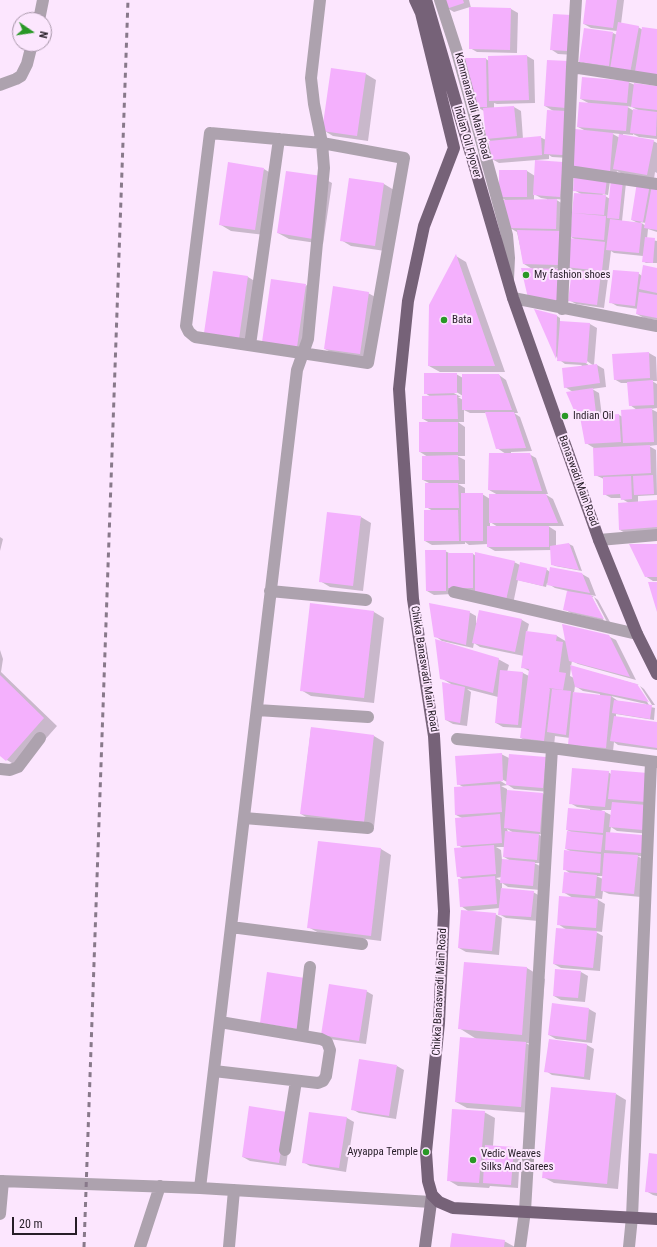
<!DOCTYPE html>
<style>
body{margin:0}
#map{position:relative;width:657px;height:1247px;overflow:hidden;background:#fce6fe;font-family:"Roboto Condensed",sans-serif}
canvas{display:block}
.north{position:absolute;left:12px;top:12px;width:40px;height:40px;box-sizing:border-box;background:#fce6fe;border:1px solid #a696a8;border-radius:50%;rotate:103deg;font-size:11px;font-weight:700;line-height:16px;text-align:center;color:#261d27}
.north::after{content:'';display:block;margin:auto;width:14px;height:18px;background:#299826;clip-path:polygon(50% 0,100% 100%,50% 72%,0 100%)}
.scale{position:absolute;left:12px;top:1217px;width:65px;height:18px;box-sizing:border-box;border:2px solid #261d27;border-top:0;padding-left:5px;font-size:12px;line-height:14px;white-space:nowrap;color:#261d27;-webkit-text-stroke:3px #fce6fe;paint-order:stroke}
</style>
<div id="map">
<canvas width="657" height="1247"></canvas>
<div class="north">N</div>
<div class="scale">20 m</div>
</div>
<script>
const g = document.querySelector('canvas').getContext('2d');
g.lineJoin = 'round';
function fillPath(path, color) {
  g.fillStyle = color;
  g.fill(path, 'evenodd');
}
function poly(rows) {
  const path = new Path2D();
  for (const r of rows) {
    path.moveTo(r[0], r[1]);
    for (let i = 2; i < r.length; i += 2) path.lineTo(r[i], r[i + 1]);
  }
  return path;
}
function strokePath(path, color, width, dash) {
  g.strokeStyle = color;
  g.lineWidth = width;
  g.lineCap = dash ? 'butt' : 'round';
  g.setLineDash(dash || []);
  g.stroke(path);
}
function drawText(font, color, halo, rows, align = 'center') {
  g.font = font + ' "Roboto Condensed",sans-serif';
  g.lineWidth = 4;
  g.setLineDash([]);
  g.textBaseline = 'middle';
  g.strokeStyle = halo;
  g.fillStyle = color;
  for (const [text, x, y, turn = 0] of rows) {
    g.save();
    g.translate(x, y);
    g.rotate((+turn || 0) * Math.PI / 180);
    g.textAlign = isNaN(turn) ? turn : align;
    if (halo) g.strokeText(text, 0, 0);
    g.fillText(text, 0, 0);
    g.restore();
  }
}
fillPath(poly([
 [444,0,469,0,471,8,511,9,518,13,517,53,477,52,470,48,470,7,454,12,447,8],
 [587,0,624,0,621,24,638,27,643,30,657,30,657,78,588,66,581,62,613,33,617,35,617,31,591,28,584,24],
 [554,15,575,55,558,54,552,50],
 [527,56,534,60,535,103,497,104,494,103,494,108,514,107,521,111,523,139,540,137,546,140,555,112,545,106,576,66,573,111,562,111,572,116,569,158,552,157,549,155,549,159,499,163,492,159,490,140,486,138,484,111,477,107,486,59,489,61],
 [332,69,366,74,376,80,368,141,333,136,323,130],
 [628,82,635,85,657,87,657,139,639,137,633,134,633,135,623,134,623,136,653,141,657,143,657,173,655,172,654,179,621,173,617,171,616,176,580,172,586,131,578,127,590,104,581,99],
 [626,106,632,107,640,111,634,111],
 [611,133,620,134,620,138],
 [562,163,567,200,555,199,563,204,566,252,576,240,571,237,575,194,581,194,574,190,610,181,608,195,602,194,610,199,612,180,626,183,622,221,638,223,632,220,638,183,657,187,657,232,648,229,647,239,657,241,657,263,646,263,643,261,643,256,614,253,611,251,608,275,600,274,608,278,604,308,576,304,569,300,573,270,566,266,566,269,556,268,566,274,534,270,524,264,517,232,510,228,507,201,500,197,527,171,535,176],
 [534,194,541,198,547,199,547,200,534,200],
 [640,222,646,223,646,226],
 [264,169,274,175,265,235,231,231,221,225],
 [321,177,332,183,323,244,289,239,278,233],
 [350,179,384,184,394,190,385,251,351,246,341,240],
 [456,256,466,262,505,372,440,372,429,366],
 [657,269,657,320,644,318,637,314,638,309,617,306,610,302,638,273,642,276],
 [214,272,248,277,258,283,249,344,215,339],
 [306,285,316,291,307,352,273,348],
 [368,293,379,299,370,359,336,355,325,349],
 [536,311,557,316,560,318,560,322,590,324,597,328,594,365,597,365,604,369,606,387,592,389,599,393,602,416,619,415,623,417,637,410,630,405,628,383,621,383,614,379,649,353,656,357,657,381,652,381,657,384,657,408,651,409,657,412,657,445,649,446,656,450,657,495,638,496,638,503,657,502,657,531,627,534,620,530,629,503,622,499,622,498,611,498,604,494,604,479,595,475,594,448,586,443,581,417,577,414,573,392,565,387,582,365,565,364,557,358],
 [584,359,594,366,590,366,583,361],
 [456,374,463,378,499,375,506,380,518,413,514,413,520,417,532,451,511,452,511,454,529,454,536,458,548,494,545,494,553,499,564,526,548,526,556,531,556,546,569,544,573,546,582,571,555,566,552,564,552,550,495,551,488,547,488,544,469,545,465,542,465,544,432,545,425,541,433,511,426,507,431,484,423,480,428,457,420,452,430,423,423,419,431,397,425,393],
 [453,390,463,396,463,400,458,397,461,397,452,392],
 [464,410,470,413,486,413,497,448,506,454,489,490,498,495,490,499,482,494,465,494,465,488,458,484,465,484,465,460,457,456,465,456,465,427,458,422,464,422],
 [490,522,498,527,490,527],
 [361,517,371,523,363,591,330,587,320,581],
 [0,537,3,539,0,551],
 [657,545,657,581,653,581,645,576],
 [445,551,451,554,473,554,476,556,514,562,520,565,546,569,550,572,582,574,589,578,596,596,590,595,594,597,592,597,604,621,571,613,564,609,568,591,555,588,547,583,546,587,518,580,513,604,452,594,434,595,427,591],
 [594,597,598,600,610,622,607,622],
 [311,604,374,612,384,618,374,703,311,696,301,690],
 [469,612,476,616,476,623,522,620,529,624,527,632,557,636,567,642,608,636,616,640,636,680,578,664,572,661,571,666,639,685,637,685,649,705,651,707,655,708,654,720,616,714,616,718,657,723,657,750,618,745,614,742,613,751,576,748,570,738,555,736,554,746,532,744,521,738,522,728,503,727,496,723,498,697,467,689,471,692,467,726,453,724,446,720,451,684,441,678,498,659,509,665,507,672,523,673,529,676,529,671,522,667,524,656,480,647,474,643,473,648,442,641,435,636],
 [571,667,574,678,570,676],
 [575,686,583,691,600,694,600,696,574,693],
 [611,696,646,704,646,705,618,701],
 [0,650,3,659,1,672,57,726,20,768,7,760,0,754],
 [640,686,644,689,655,705,652,705],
 [311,728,374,736,384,742,374,827,311,820,301,814],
 [501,754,509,758,545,758,550,792,514,789,508,785,501,786,507,789,507,791,543,794,550,798,546,835,538,834,546,839,544,863,534,863,542,867,540,890,508,887,502,883,502,889,533,892,540,896,538,921,506,918,499,914,500,908,468,911,461,906,464,880,458,876,463,848,458,845,462,818,456,815,465,788,458,784],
 [500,778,507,782,507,785,499,780],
 [507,829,514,833,508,832],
 [496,847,504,847,504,857,511,861,502,860,501,850],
 [502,877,501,881,496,878],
 [608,772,611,774,648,774,650,834,617,831,611,827,610,833,649,857,637,856,645,860,641,897,609,894,603,891,602,899,595,898,605,904,602,932,594,931,603,936,600,971,561,968,554,964,567,930,558,924,573,898,563,892,571,874,564,869,572,852,566,849,573,833,567,830,590,811,590,809,577,807,570,803],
 [601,810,612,810,611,815],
 [596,876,603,876,603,879],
 [319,842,381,849,391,855,381,941,319,933,308,927],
 [495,914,502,918,499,955,466,952,459,948],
 [465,963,527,968,545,979,539,1044,526,1043,536,1049,531,1113,467,1108,456,1102,478,1040,459,1028],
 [581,972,588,976,585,1002,561,1000,554,996],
 [366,991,373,995,366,1044,329,1039,322,1035],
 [589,1009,596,1013,592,1043,556,1039,549,1035],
 [549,1041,587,1045,594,1049,590,1080,552,1075,546,1071],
 [397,1066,404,1070,396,1119,359,1113,352,1109],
 [616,1094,626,1100,618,1189,554,1183,543,1177],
 [484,1112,495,1118,493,1146,513,1148,520,1152,518,1188,490,1186,489,1188,458,1186,448,1180],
 [310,1113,347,1118,354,1122,346,1172,310,1166,303,1162],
 [293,1117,286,1166,250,1161,243,1157],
 [657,1155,657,1196,653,1195,646,1191],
 [504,1241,515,1247,451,1247]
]), '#0003');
fillPath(poly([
 [443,0,463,0,464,3,446,9],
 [586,0,617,0,613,28,583,24],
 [469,7,511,8,510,50,469,49],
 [553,14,571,15,568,51,550,50],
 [618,22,639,26,630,73,610,69],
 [642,27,657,29,657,75,635,72],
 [584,28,613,32,609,66,579,62],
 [527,55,529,100,489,101,488,56],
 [463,58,486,58,487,107,476,107],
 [547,60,570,61,566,108,544,106],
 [331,68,366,73,357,136,322,131],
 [582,77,629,81,627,103,580,99],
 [634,83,657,86,657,110,631,107],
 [579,102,628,106,626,131,577,127],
 [514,106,517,136,486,139,483,108],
 [633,109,657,112,656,136,630,133],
 [547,110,566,111,563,155,544,154],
 [575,129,613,133,610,172,572,169],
 [619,134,654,140,647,175,613,169],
 [541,136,542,155,491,160,489,141],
 [535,160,563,162,560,197,533,195],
 [228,162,264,168,255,230,219,225],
 [499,170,527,170,527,197,499,197],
 [286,171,322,176,313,239,277,233],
 [574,175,607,178,605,194,573,191],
 [349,178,384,183,375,246,340,241],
 [611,179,623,180,619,219,607,218],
 [637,182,650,184,643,222,631,220],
 [652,185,657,186,657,230,644,228],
 [574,193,606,195,604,215,572,213],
 [557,199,556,229,509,228,502,200],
 [572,213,606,216,604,240,570,237],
 [610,219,642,223,639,253,606,250],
 [517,230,560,231,559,265,523,264],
 [645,237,655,238,653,263,642,262],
 [569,238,605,242,602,271,565,267],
 [456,254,495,366,428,366,429,305],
 [643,265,657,268,657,293,639,289],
 [521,268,560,269,558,303,528,298],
 [572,270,601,273,597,305,568,301],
 [613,270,639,272,635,306,609,303],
 [213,271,248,276,239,339,204,333],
 [271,279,306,284,297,347,262,342],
 [333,286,369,292,360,354,324,349],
 [639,292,657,295,657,318,636,314],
 [534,309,557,315,556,359],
 [560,321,590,323,587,363,557,361],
 [649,352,650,378,614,380,612,354],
 [597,364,600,383,564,388,562,368],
 [424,373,457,373,457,393,424,394],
 [462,374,499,374,512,410,462,410],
 [653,380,654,405,629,406,627,382],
 [593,388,596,413,576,415,566,392],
 [457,395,458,419,422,419,422,396],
 [652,408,654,442,623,443,621,410],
 [485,412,514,412,526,448,496,449],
 [619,414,621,442,585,444,580,417],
 [419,422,458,422,458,452,419,452],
 [650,445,651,473,594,476,593,448],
 [489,453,530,453,542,491,488,490],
 [458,455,459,480,422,480,422,456],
 [653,475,654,494,634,495,633,476],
 [631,476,632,499,621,500,620,494,603,495,603,477],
 [425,483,458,483,459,508,425,508],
 [461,493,483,493,483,541,461,541],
 [489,494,546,494,558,523,489,523],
 [657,500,657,527,619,530,618,503],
 [424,510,458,510,459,541,424,541],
 [327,512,361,516,353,586,319,582],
 [487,526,549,526,549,547,487,547],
 [569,543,579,570,551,565,550,546],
 [629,544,657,544,657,577,645,577],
 [425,550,446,550,446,591,426,591],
 [475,552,515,561,506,600,475,594],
 [448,553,473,553,473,588,448,588],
 [520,562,547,568,543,586,516,580],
 [550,567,582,573,590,593,547,585],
 [648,582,657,582,657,612],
 [567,591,591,595,604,619,563,610],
 [310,603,374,611,364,698,300,691],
 [429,603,470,611,466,645,434,637],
 [479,610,522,619,515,652,472,643],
 [562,624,609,635,630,677,569,661],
 [526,631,557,635,556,641,563,642,559,672,566,673,563,690,549,688,550,689,544,741,520,738,529,669,521,668],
 [435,639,499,658,493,693,440,679],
 [570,665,637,684,649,702,575,687],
 [500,670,523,672,518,725,495,723],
 [0,675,44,718,6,761,0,756],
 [442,682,465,687,460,723,445,720],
 [552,689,571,691,566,735,547,732],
 [573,692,611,696,606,748,568,745],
 [614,700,652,705,650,719,612,713],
 [614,716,657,722,657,748,610,741],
 [311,727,374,735,364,822,300,814],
 [502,753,503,781,457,785,455,756],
 [509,754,546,757,543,788,506,785],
 [572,768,609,771,605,807,569,804],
 [611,770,648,773,646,802,608,799],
 [500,784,502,812,455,815,454,787],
 [507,790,543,793,540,832,504,828],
 [612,802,646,805,643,830,609,827],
 [568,808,605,811,603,833,566,830],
 [500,814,502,843,457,846,455,818],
 [505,831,539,834,537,860,503,857],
 [567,831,603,835,601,852,565,849],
 [606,832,643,835,642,853,605,850],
 [318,841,381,848,371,936,307,928],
 [494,845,496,874,457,877,454,848],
 [564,850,601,854,600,873,563,870],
 [604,853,638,855,634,894,601,891],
 [502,859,535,862,533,886,500,883],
 [564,872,597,875,595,896,562,893],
 [495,876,497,904,460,907,458,879],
 [501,888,534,891,531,917,498,915],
 [559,896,598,899,596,928,557,925],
 [461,910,496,913,492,951,458,948],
 [556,928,597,931,593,968,553,964],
 [464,962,527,967,522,1035,458,1029],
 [555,969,581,971,578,998,553,996],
 [267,972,305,978,297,1029,260,1023],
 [329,984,367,990,359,1041,321,1035],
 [552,1003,589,1008,586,1040,548,1035],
 [460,1037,526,1042,521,1107,455,1102],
 [549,1039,587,1044,584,1077,544,1072],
 [359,1059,397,1065,389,1116,351,1110],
 [551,1087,616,1093,607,1184,542,1178],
 [249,1106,287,1112,279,1163,242,1157],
 [452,1109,485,1111,479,1183,447,1181],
 [309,1112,347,1117,339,1168,302,1163],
 [485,1145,514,1147,511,1185,483,1183],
 [649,1153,657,1154,657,1193,645,1192],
 [452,1233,505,1240,504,1247,450,1247]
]), '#f4b0fd');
strokePath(poly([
 [39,20,43,0],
 [0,85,16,79,21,76,27,64,32,44],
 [210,133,322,143,404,158,368,363,195,337,189,332,186,326,210,133],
 [250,345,279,139],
 [270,591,366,600],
 [257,710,368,717],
 [0,769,10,770,18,767,40,738],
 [244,818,368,828],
 [231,927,362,944],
 [302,1035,310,967],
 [214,1071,318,1083,323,1081,326,1076,330,1050,327,1042,321,1039,220,1022],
 [285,1150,296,1081],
 [0,1181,200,1188,431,1202],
 [200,1188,297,370,308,339,324,168,322,143,314,104,311,78,320,0],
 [0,1214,3,1181],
 [140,1247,160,1186],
 [229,1247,234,1190]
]), '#ada2ae', 12);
strokePath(poly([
 [572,67,657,80],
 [568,171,657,184],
 [513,298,657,326],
 [562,309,572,67,576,0],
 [599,540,657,535],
 [454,592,637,634],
 [457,739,552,748,657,762],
 [520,1247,525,1211,552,748],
 [629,1247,632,1217,651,762]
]), '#ada2ae', 12);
strokePath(poly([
 [440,0,457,52,507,235,509,258,508,279]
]), '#ada2ae', 12);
strokePath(poly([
 [425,1247,432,1195]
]), '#8d7d8f', 12);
strokePath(poly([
 [415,0,421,13,454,148,424,226,408,301,399,389,413,599,434,736,444,911,439,1023,426,1152,428,1181,432,1195,439,1202,453,1208,657,1219],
 [426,0,513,298,599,540,637,634,657,674]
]), '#766278', 12);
strokePath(poly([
 [84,1247,128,0]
]), '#88798a', 3, [5, 5]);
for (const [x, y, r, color] of [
 [526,275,4,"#299826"],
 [444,320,4,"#299826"],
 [565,416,4,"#299826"],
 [426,1152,4,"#299826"],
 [473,1160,4,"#299826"]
]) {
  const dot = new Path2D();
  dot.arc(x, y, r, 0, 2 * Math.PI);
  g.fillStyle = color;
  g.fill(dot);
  strokePath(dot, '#fce6fe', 1.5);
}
drawText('11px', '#261d27', '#fce6fe', [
 ["Kammanahalli Main Road",472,106,75],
 ["Indian Oil Flyover",467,142,74],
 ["Banaswadi Main Road",578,481,70],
 ["Chikka Banaswadi Main Road",424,669,81],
 ["Chikka Banaswadi Main Road",440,992,-87]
]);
drawText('11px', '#261d27', '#fce6fe', [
 ["My fashion shoes",534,275],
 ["Bata",452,320],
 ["Indian Oil",573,416],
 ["Ayyappa Temple",418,1152,"right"],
 ["Vedic Weaves",481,1154],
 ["Silks And Sarees",481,1167]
], 'left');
</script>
